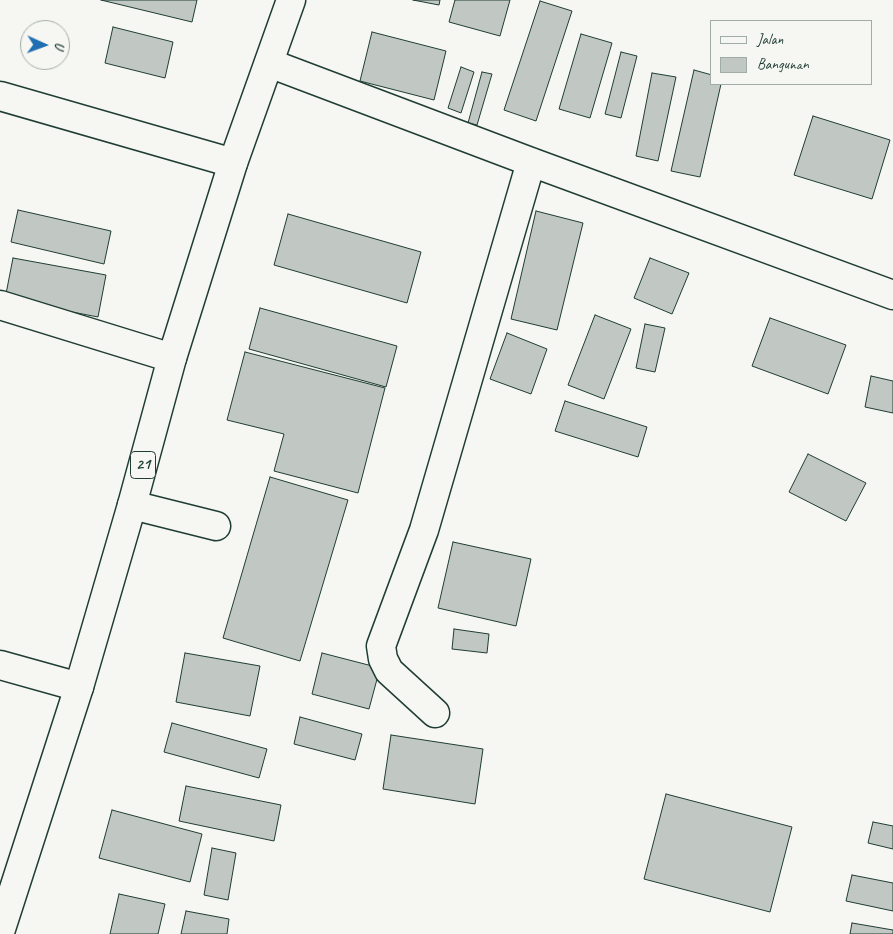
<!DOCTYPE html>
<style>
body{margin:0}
#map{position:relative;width:893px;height:934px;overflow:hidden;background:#f6f6f2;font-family:Caveat,sans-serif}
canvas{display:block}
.legend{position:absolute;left:710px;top:20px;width:162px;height:65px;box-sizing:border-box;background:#f6f6f2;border:1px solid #a0aca6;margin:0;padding:6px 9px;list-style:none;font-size:15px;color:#1f3d34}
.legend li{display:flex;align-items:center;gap:10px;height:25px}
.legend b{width:25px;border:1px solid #a0aca6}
.north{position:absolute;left:20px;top:20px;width:50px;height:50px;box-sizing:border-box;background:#f6f6f2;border:1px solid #a0aca6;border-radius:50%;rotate:92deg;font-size:14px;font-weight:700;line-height:20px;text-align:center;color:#1f3d34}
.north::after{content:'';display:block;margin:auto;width:18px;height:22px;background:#1f6fb2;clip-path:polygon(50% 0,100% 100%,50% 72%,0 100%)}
</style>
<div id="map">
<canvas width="893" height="934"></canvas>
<ul class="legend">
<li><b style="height:6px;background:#f6f6f2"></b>Jalan</li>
<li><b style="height:14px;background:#c1c8c3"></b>Bangunan</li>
</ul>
<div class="north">U</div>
</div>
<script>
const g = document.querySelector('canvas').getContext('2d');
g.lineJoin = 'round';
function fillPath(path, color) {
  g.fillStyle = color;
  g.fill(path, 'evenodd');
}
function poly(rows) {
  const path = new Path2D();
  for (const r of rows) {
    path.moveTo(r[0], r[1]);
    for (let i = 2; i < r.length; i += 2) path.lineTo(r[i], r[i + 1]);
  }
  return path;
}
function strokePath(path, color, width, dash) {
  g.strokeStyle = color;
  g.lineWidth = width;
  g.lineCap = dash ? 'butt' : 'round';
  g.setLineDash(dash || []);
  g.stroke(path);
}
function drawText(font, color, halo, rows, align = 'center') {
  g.font = font + ' Caveat,sans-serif';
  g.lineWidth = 4.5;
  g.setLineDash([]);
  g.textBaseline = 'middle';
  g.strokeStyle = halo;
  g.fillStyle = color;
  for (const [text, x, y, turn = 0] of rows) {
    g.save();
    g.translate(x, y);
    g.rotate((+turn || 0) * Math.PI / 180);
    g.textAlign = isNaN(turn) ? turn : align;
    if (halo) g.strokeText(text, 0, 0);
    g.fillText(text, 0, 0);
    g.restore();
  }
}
const building = poly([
 [101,0,197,0,192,22,101,0],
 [413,0,440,0,439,5,413,0],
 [455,0,510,0,500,36,449,22,455,0],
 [540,1,572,11,536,121,504,110,540,1],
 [113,27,173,42,165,78,105,63,113,27],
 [372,32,446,51,434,100,360,81,372,32],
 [581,34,612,43,590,118,559,109,581,34],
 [621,52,637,56,621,118,605,114,621,52],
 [461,67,474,72,461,113,448,108,461,67],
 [694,70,712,75,712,84,721,84,700,177,671,171,694,70],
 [482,72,492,74,477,125,468,123,482,72],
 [652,73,676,77,658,161,636,156,652,73],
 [813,116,890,140,872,199,794,175,813,116],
 [18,210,111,231,104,264,11,242,18,210],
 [536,211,583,223,557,330,511,319,536,211],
 [288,214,421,252,407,303,274,265,288,214],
 [13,258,106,275,98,317,5,299,13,258],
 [650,258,689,273,672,314,634,298,650,258],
 [260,308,397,346,386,387,249,349,260,308],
 [595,315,631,329,604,399,568,385,595,315],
 [770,318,846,345,828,394,752,366,770,318],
 [645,324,665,328,655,372,636,368,645,324],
 [507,333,547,349,531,394,490,379,507,333],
 [245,352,385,388,358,493,274,471,284,434,227,420,245,352],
 [871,376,893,381,893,413,865,407,871,376],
 [565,401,647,427,638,457,555,431,565,401],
 [808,454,866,483,846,521,789,492,808,454],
 [270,477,348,500,300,661,223,638,270,477],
 [453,542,531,559,516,626,438,608,453,542],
 [454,629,489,634,487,653,452,649,454,629],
 [185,653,260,666,250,716,176,702,185,653],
 [322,653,380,668,369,709,312,694,322,653],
 [300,717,362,734,355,760,294,744,300,717],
 [172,723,267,749,259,778,164,752,172,723],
 [391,735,483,749,475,804,383,789,391,735],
 [186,786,281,805,274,841,179,821,186,786],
 [666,794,792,827,770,912,644,879,666,794],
 [112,810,202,834,190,882,99,858,112,810],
 [873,822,893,826,893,849,868,843,873,822],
 [212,848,236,853,228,900,204,895,212,848],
 [852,875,893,883,893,911,846,901,852,875],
 [119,894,165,904,158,934,110,934,119,894],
 [186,911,229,919,227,934,181,934,186,911],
 [852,923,893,930,893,934,850,934,852,923]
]);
fillPath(building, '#c1c8c3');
strokePath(building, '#1f3d34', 1);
const minor = poly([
 [269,63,531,162,893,295],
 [0,96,233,163],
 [0,305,172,358],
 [132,505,216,526],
 [0,665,79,687],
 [435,713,389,671,383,659,381,646,424,530,531,162]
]);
const highway = poly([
 [0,932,79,687,132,505,172,358,233,163,291,0]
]);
strokePath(minor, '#1f3d34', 31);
strokePath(highway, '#1f3d34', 31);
strokePath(minor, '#f6f6f2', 28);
strokePath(highway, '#f6f6f2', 28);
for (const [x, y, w] of [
 [143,465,25]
]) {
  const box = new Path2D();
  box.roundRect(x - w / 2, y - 13.5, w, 27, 4);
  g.fillStyle = '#f6f6f2';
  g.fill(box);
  strokePath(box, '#1f3d34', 1);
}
drawText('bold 16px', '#1f3d34', null, [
 ["21",143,465]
]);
</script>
